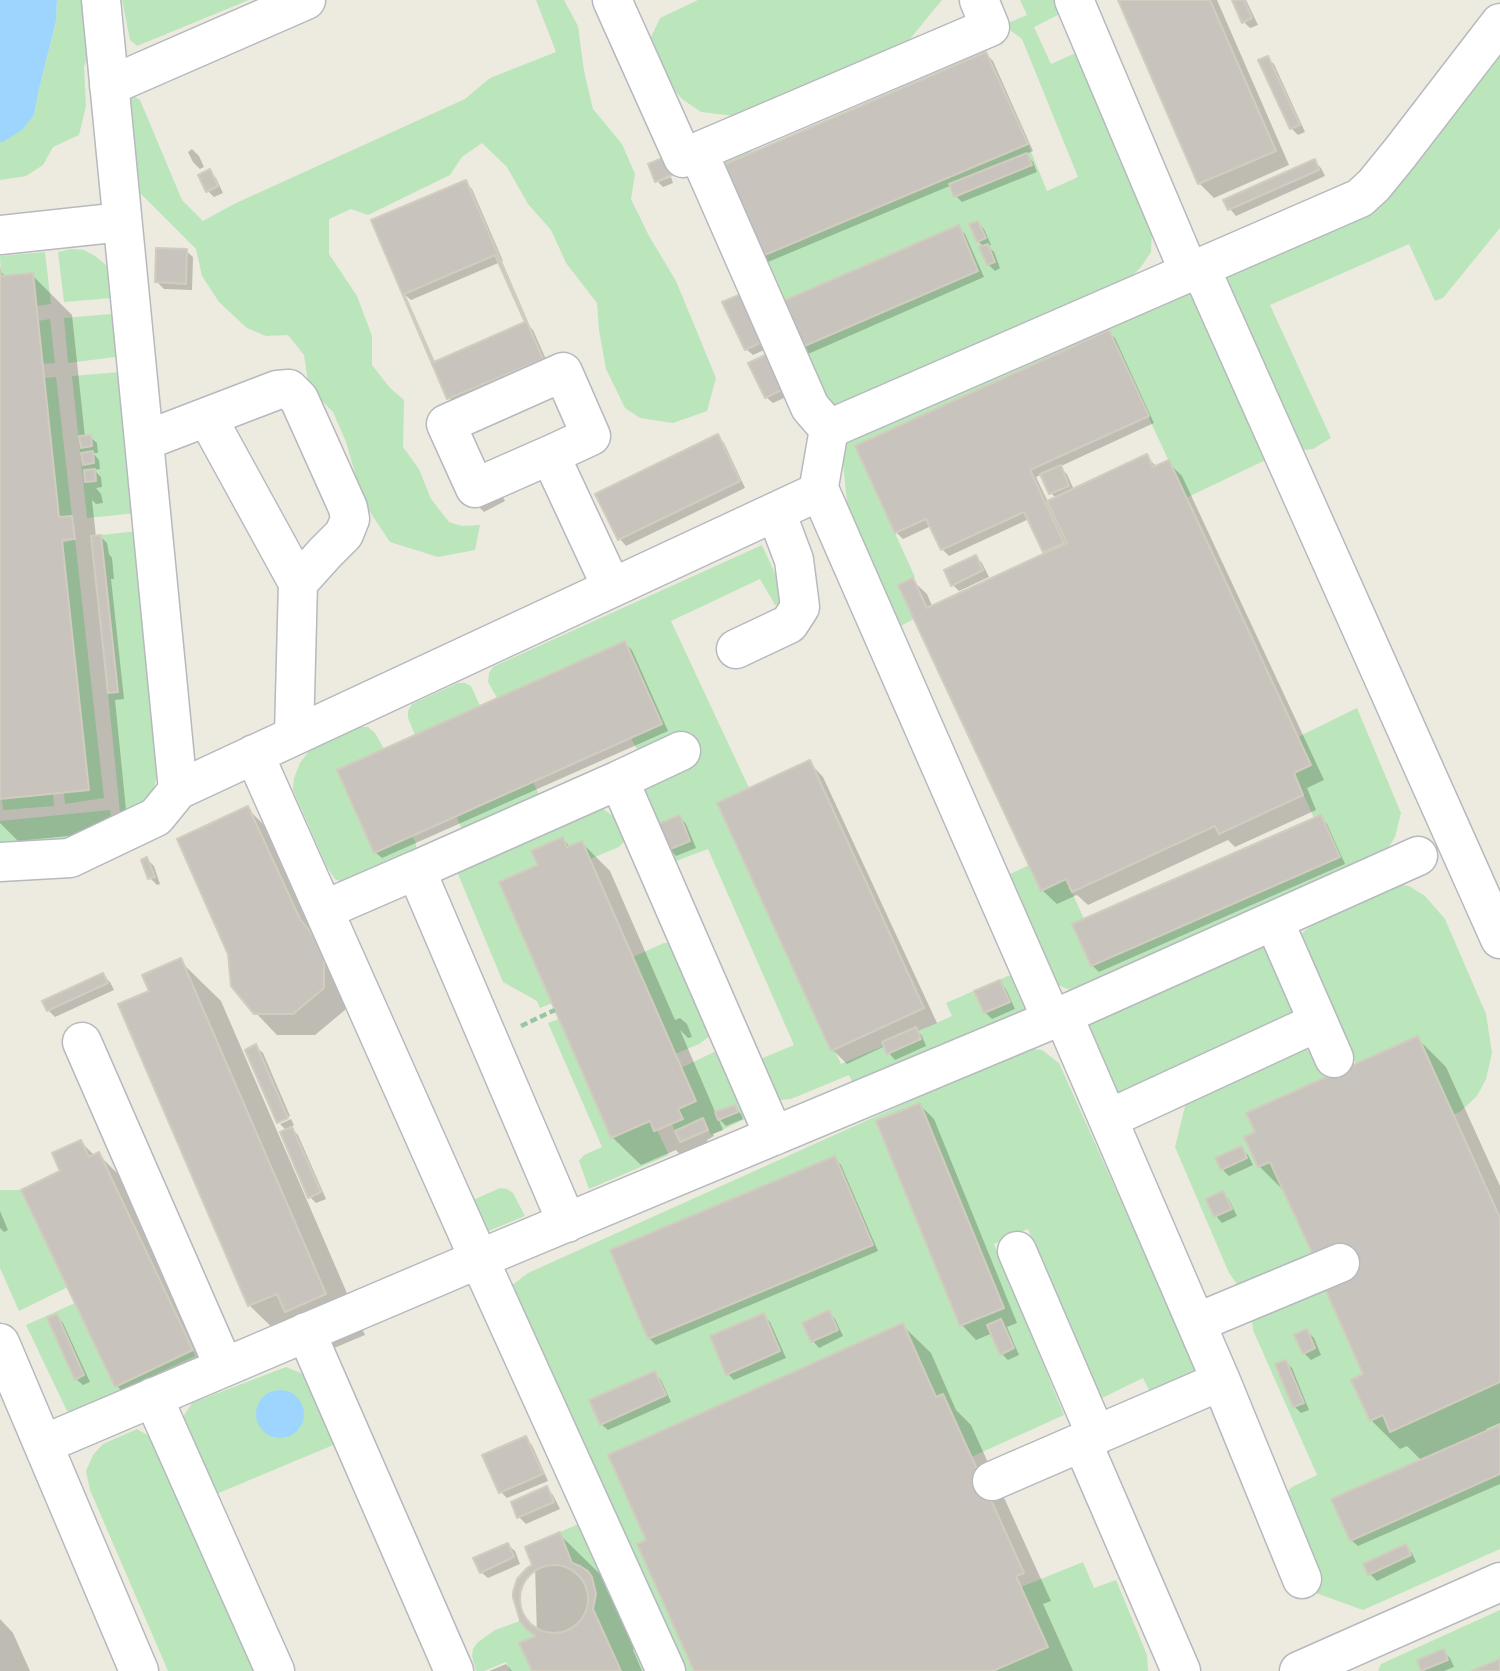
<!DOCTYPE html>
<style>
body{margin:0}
canvas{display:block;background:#edeae0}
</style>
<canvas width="1500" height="1671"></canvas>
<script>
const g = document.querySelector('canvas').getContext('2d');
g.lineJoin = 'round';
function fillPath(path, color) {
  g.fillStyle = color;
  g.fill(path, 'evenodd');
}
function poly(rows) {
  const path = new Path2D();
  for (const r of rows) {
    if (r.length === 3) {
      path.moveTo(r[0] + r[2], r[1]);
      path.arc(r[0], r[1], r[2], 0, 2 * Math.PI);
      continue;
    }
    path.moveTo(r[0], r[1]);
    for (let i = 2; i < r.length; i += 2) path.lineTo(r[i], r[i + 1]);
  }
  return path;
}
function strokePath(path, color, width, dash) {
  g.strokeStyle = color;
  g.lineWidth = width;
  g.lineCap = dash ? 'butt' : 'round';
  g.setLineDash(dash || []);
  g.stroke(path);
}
fillPath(poly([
 [57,0,85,0,95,34,84,67,86,106,79,135,53,147,43,165,26,176,0,180,0,142,3,142,34,115,39,89,56,21],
 [122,0,249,0,137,46,130,40],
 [536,0,564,0,578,26,584,71,593,109,622,144,635,174,631,199,649,236,676,281,716,378,707,411,673,423,640,418,625,408,606,369,599,330,597,303,566,263,551,230,528,204,507,167,482,143,462,157,450,175,368,215,351,209,329,219,329,254,357,296,372,336,372,365,390,388,404,400,403,447,419,469,431,499,449,522,462,526,480,525,475,550,438,557,390,542,358,494,355,473,346,442,333,412,309,388,304,355,288,335,266,336,247,328,219,302,202,276,196,249,132,185,126,92,140,100,182,200,203,221,234,204,465,99,490,78,556,52],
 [698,0,942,0,896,56,734,116,701,112,682,99,666,80,646,48,660,18],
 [1020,0,1056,0,1062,13,1034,27,1051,64,1080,51,1152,231,1151,252,1141,267,1128,280,832,410,718,161,749,147,752,152,722,166,1028,144,1047,191,1078,177,1022,39,1003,25,1027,15],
 [1500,40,1500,228,1443,298,1435,301,1409,244,1270,305,1331,438,1313,449,1295,451,1214,276,1351,214],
 [71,249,84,250,95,256,106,265,112,274,112,298,64,302,58,252],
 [45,252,51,304,36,306,32,273,1,276,0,256],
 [1193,281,1274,456,1186,498,1108,330,855,446,915,577,898,585,914,619,899,627,843,504,847,502,841,444],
 [110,314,117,317,121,354,115,357,68,363,64,318],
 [50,319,55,363,42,364,38,321],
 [120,372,137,513,87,518,72,376],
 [56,377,72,516,59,517,44,378],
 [138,531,160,766,152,794,121,822,108,693,118,692,101,535],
 [75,539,104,798,65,804,64,792,89,790,63,543],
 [762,545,784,593,784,602,775,605,760,579,671,621,749,788,717,803,841,1064,883,1046,882,1042,916,1027,918,1031,952,1016,946,1003,1008,976,1015,976,1028,1009,855,1088,849,1075,791,1099,782,1100,776,1099,753,1062,794,1045,708,849,668,864,643,796,645,787,643,752,636,748,631,738,662,724,626,642,497,698,488,682,489,673,493,667,499,664],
 [458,683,465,683,471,686,480,706,415,735,408,718,408,711,412,704],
 [1357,708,1401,813,1395,837,1385,853,1089,987,1070,990,1060,986,1052,980,1004,877,1029,865,1041,891,1066,879,1084,919,1072,924,1091,966,1339,858,1321,815,1314,818,1294,773,1311,765,1298,737],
 [358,727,368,727,375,733,384,749,337,770,412,836,416,843,416,851,347,885,335,879,327,867,293,790,294,778,300,763,308,752,319,744],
 [533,782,538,792,538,797,464,831,461,827,456,816],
 [53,794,54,806,3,810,2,799],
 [599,806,613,816,623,827,626,836,625,841,619,847,590,859,582,841,567,847,563,837,532,851,538,865,499,882,552,1003,540,1008,537,1001,503,982,455,867],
 [110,810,112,827,87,841,0,849,0,821],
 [1398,884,1409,886,1425,896,1445,919,1486,1014,1492,1053,1486,1079,1477,1096,1460,1112,1453,1114,1356,1064,1303,940,1302,933,1317,921],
 [664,943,670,943,710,1036,699,1044,675,1054,633,957],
 [1261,946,1269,951,1294,1005,1293,1013,1123,1094,1114,1093,1082,1025],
 [559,1019,611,1138,650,1121,654,1131,657,1130,669,1155,589,1189,579,1161,584,1155,602,1147,548,1023],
 [1034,1049,1042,1050,1059,1063,1199,1375,1152,1396,1143,1378,1100,1399,1028,1229,994,1244,1064,1415,971,1457,1021,1587,1083,1562,1094,1588,1116,1580,1147,1655,1148,1671,680,1671,511,1286,528,1273,1021,1051],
 [1300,1050,1307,1050,1316,1055,1322,1062,1329,1076,1246,1114,1255,1132,1244,1137,1258,1167,1270,1162,1315,1259,1244,1286,1237,1284,1229,1273,1175,1147,1187,1098],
 [714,1052,719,1053,748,1114,745,1119,737,1123,711,1135,703,1119,675,1131,672,1124,682,1119,678,1109,681,1068],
 [500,1188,507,1189,513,1193,525,1216,486,1232,473,1200],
 [0,1190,21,1190,68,1287,19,1311,0,1268],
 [1323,1284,1363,1374,1351,1380,1370,1421,1383,1415,1390,1431,1500,1382,1500,1549,1363,1610,1316,1593,1283,1519,1285,1494,1292,1487,1317,1475,1253,1330,1252,1321,1257,1313],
 [75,1303,116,1387,193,1350,195,1356,74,1412,67,1411,26,1325],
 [286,1367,308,1376,338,1443,214,1495,181,1420,192,1403],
 [137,1429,154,1439,256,1671,168,1671,90,1490,86,1471,93,1455,103,1444],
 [583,1522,650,1671,621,1671,593,1609,596,1594,592,1577,588,1571,580,1566,572,1563,560,1532],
 [1500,1610,1500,1671,1378,1671,1381,1664],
 [520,1621,527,1629,536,1636,519,1644,532,1671,510,1671,506,1662,484,1671,476,1671,472,1656,473,1649,478,1642,495,1630]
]), '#bbe6bb');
fillPath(poly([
 [0,0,57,0,56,21,39,89,34,115,22,130,3,142,0,142],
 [280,1414,24]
]), '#9ed5ff');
fillPath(poly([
 [1120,0,1217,0,1289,165,1214,198,1199,183],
 [1234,0,1246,0,1258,25,1250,28,1244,22],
 [986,54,993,61,1033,151,1026,154,1033,162,1037,172,962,202,956,196,952,185,768,262,762,256],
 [1267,58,1274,64,1305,132,1298,135,1291,128],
 [192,149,199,156,204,167,200,169,193,162,188,152],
 [1314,161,1321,168,1325,176,1236,216,1230,209],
 [209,171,216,178,223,193,214,197,208,191],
 [671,177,673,183,663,187,658,182],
 [465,182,472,189,503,261,411,300,404,294],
 [978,223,984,229,991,245,988,246,994,252,1000,268,995,271,988,264,984,247,978,241],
 [958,227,965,234,984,277,808,354,802,347],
 [186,251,193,257,192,290,164,289,157,282],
 [0,271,6,277,32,275,72,315,85,437,90,437,97,443,98,453,93,453,99,460,100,469,94,470,101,477,102,487,96,488,101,494,103,503,96,504,92,500,96,537,101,537,107,543,109,554,112,558,114,579,111,579,124,699,115,700,128,830,18,841,0,823],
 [752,300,773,346,753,355,746,349],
 [526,323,533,330,549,366,456,405,449,398],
 [1108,332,1115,338,1154,423,1059,467,1067,474,1074,490,1146,456,1157,467,1168,462,1182,476,1324,780,1307,788,1316,810,1235,847,1228,840,1088,905,1077,895,1057,904,1042,890,912,580,927,594,933,608,1047,554,1044,551,1029,519,949,556,942,549,931,526,903,539,896,532],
 [1043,474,1051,493,1056,498,1048,502,1036,477],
 [771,354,793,394,773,403,766,397],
 [717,436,724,443,745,488,626,546,620,539],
 [501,494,505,501,484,512,477,505],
 [976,557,982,563,989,577,959,591,953,585],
 [625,643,632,650,668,731,382,858,375,852],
 [809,762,823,777,937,1023,918,1031,922,1036,926,1046,895,1060,889,1053,885,1046,847,1064,833,1050],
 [247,808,269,830,344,972,345,1010,315,1035,277,1035,255,1012],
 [680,817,686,824,696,848,676,856,670,849],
 [1321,817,1327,824,1345,864,1099,972,1092,965],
 [563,839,571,848,582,843,610,871,675,1020,680,1018,687,1024,692,1037,688,1038,680,1030,716,1114,734,1107,741,1114,743,1119,726,1126,718,1118,723,1130,713,1134,714,1136,707,1140,710,1147,684,1159,676,1150,641,1165,612,1137,540,866],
 [147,859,154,866,160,884,157,885,150,878],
 [180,961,221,1001,365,1335,327,1351,290,1345,249,1305,151,992],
 [103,975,110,982,114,990,55,1017,48,1010],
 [1000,982,1006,989,1015,1009,992,1019,985,1012],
 [1418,1039,1446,1067,1500,1186,1500,1423,1486,1429,1487,1432,1500,1427,1500,1484,1358,1546,1351,1540,1422,1461,1407,1446,1400,1449,1371,1420,1366,1375,1338,1279,1287,1194,1259,1166],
 [256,1047,263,1053,290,1116,279,1120,279,1123,247,1051],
 [920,1105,934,1119,1017,1323,1007,1327,1019,1355,1008,1360,1002,1354,993,1333,976,1340,962,1325,878,1122],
 [291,1119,294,1125,290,1127,298,1135,326,1199,316,1203,310,1197,287,1131,280,1124],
 [81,1142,95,1156,99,1155,127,1183,220,1379,145,1415,117,1386,24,1190,63,1172],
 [1241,1148,1248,1155,1253,1165,1229,1176,1222,1169],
 [835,1158,841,1165,878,1251,656,1345,649,1338],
 [1223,1193,1229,1200,1237,1216,1222,1223,1216,1216],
 [0,1211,8,1230,4,1232,0,1228],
 [829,1312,835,1319,843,1336,819,1348,813,1341],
 [57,1316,63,1323,90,1382,83,1385,76,1379],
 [764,1316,770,1322,786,1358,734,1380,728,1374],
 [902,1325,931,1353,956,1410,971,1425,1051,1601,1043,1604,1073,1671,696,1671,649,1540],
 [1307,1331,1314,1338,1321,1355,1311,1360,1304,1353],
 [1285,1362,1292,1368,1309,1410,1301,1413,1294,1406],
 [655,1373,661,1380,671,1402,608,1430,601,1424],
 [525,1438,532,1445,548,1481,507,1498,501,1492],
 [546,1488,553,1495,560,1509,526,1524,519,1517],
 [559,1534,600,1574,608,1593,628,1614,636,1636,633,1650,642,1671,534,1671,537,1637,535,1565],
 [508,1545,515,1551,520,1564,488,1578,481,1572],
 [1405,1547,1412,1553,1416,1562,1377,1581,1370,1574],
 [0,1619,13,1633,30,1671,0,1671],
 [1443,1651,1450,1658,1454,1667,1444,1671,1423,1671,1419,1661],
 [506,1664,512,1671,489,1671]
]), '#0003');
const building = poly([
 [1118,0,1210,0,1276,151,1198,184,1118,0],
 [1232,0,1244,0,1252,18,1242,23,1232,0],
 [986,52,1028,144,760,257,721,166,986,52],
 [1268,56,1300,125,1290,129,1258,60,1268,56],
 [1027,153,1032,165,954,197,949,184,1027,153],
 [665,157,672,175,655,182,648,164,665,157],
 [1315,159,1319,170,1228,210,1223,200,1315,159],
 [210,169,218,186,206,192,198,175,210,169],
 [466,180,543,359,447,399,371,220,466,180],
 [495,255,525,322,434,362,404,294,495,255],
 [978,221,986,238,977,242,969,224,978,221],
 [959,225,978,271,800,348,781,302,959,225],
 [988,244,995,262,987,265,979,247,988,244],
 [156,248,187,249,186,284,155,282,156,248],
 [0,269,1,276,33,273,59,517,72,516,75,539,62,540,89,790,0,799,0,269],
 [746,292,768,339,745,350,722,302,746,292],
 [1109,330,1149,416,1030,470,1064,543,1043,552,1024,512,941,550,926,519,895,533,855,446,1109,330],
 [772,352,788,387,765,398,748,363,772,352],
 [718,434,740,481,618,540,595,494,718,434],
 [91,435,92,446,81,448,79,436,91,435],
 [93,451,94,463,83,465,81,453,93,451],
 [1147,454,1153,467,1169,460,1311,765,1294,773,1303,795,1219,834,1215,826,1072,892,1066,879,1041,891,898,585,913,578,927,608,1067,543,1047,501,1147,454],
 [1061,465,1069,486,1049,494,1040,474,1061,465],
 [95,469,96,481,85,482,84,470,95,469],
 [101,535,118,692,108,693,91,536,101,535],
 [976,555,983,570,951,586,944,570,976,555],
 [625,641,662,724,374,853,337,770,625,641],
 [810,760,924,1008,831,1051,717,803,810,760],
 [248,806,300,919,324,949,324,988,293,1014,254,1014,231,986,228,954,177,839,248,806],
 [680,815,690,841,668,850,658,824,680,815],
 [1321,815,1340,857,1091,966,1072,924,1321,815],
 [563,837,567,847,582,841,696,1101,678,1109,683,1119,657,1130,654,1131,650,1121,611,1138,499,882,538,865,531,851,563,837],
 [147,857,155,877,148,879,141,860,147,857],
 [181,958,326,1294,285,1312,277,1294,248,1306,118,1004,149,991,142,975,181,958],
 [103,973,108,983,47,1011,42,1001,103,973],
 [1000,980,1010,1002,984,1013,974,991,1000,980],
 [916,1027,921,1039,887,1054,882,1042,916,1027],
 [1418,1036,1500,1218,1500,1382,1390,1432,1383,1415,1370,1421,1351,1380,1363,1374,1323,1284,1315,1259,1270,1162,1258,1167,1244,1137,1255,1132,1246,1113,1418,1036],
 [256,1044,288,1118,277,1123,245,1050,256,1044],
 [920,1103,1004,1308,960,1326,876,1121,920,1103],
 [735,1105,738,1112,718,1120,715,1112,735,1105],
 [703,1118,708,1130,680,1142,675,1131,703,1118],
 [292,1127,321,1192,308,1198,280,1132,292,1127],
 [81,1140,89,1157,99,1152,193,1350,115,1387,21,1190,60,1171,52,1153,81,1140],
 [1242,1146,1247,1158,1221,1170,1215,1158,1242,1146],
 [835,1156,873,1245,648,1339,610,1250,835,1156],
 [1223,1191,1232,1209,1214,1217,1206,1199,1223,1191],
 [829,1310,838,1330,811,1342,802,1323,829,1310],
 [764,1313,780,1351,726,1375,710,1336,764,1313],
 [57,1314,84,1375,75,1380,47,1318,57,1314],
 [1001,1319,1014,1348,1000,1355,987,1325,1001,1319],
 [903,1323,936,1397,943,1394,1024,1573,1016,1576,1048,1647,993,1671,694,1671,637,1544,646,1540,608,1455,903,1323],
 [1307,1329,1315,1348,1303,1354,1294,1335,1307,1329],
 [1286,1360,1304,1403,1293,1407,1275,1364,1286,1360],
 [655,1371,666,1395,600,1425,589,1400,655,1371],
 [1500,1425,1500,1474,1350,1541,1331,1499,1500,1425],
 [526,1436,543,1474,499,1493,482,1455,526,1436],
 [547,1486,554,1502,517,1518,511,1502,547,1486],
 [560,1532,572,1563,580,1566,588,1571,592,1577,596,1594,593,1609,621,1671,532,1671,519,1643,536,1636,526,1629,520,1621,513,1597,513,1592,517,1579,527,1568,532,1565,525,1547,560,1532],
 [508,1543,514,1557,480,1573,473,1558,508,1543],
 [1406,1544,1411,1555,1368,1575,1363,1564,1406,1544],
 [554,1599,34],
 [1444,1649,1448,1660,1421,1671,1417,1660,1444,1649],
 [1500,1659,1500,1671,1472,1671,1500,1659]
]);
fillPath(building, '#c8c4bd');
strokePath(building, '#d1ccbe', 2);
const minor = poly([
 [101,0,178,790],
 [612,0,683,158,990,27,979,0],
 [1074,0,1189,272],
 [109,86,306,0],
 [698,152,810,407,829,429],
 [0,235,122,222],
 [1200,267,1500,939],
 [207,417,298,583],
 [144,441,277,390,289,389,299,399,348,508,350,519,344,534,325,553,298,583,294,735],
 [550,455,591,436,563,372,446,424,475,488,550,455,612,588],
 [818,492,829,429,1360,198,1374,185,1400,153,1500,23],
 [736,649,789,624,800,607,794,560,776,512],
 [254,754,479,1259,666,1671],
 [619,780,681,751],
 [0,862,70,858,156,817,178,790,820,491,1052,1020],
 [324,910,416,870],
 [1274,921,1334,1058],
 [1063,1015,1221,1381,1302,1579],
 [82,1042,224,1367],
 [1108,1119,1318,1022],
 [567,1223,416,870,619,780,774,1136],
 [1017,1251,1096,1435,1082,1442,1181,1671],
 [1196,1323,1340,1263],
 [306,1332,454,1671],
 [0,1343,139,1671],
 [153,1397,275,1671],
 [1096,1435,1221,1381],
 [44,1444,479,1259,1063,1015,1418,856],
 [992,1481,1082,1442],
 [1299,1671,1500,1582]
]);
strokePath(minor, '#b6b9be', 41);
strokePath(poly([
 [521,1026,555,1010]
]), '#94c7a2', 4.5, [7, 3.5]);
strokePath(minor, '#fff', 38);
</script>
